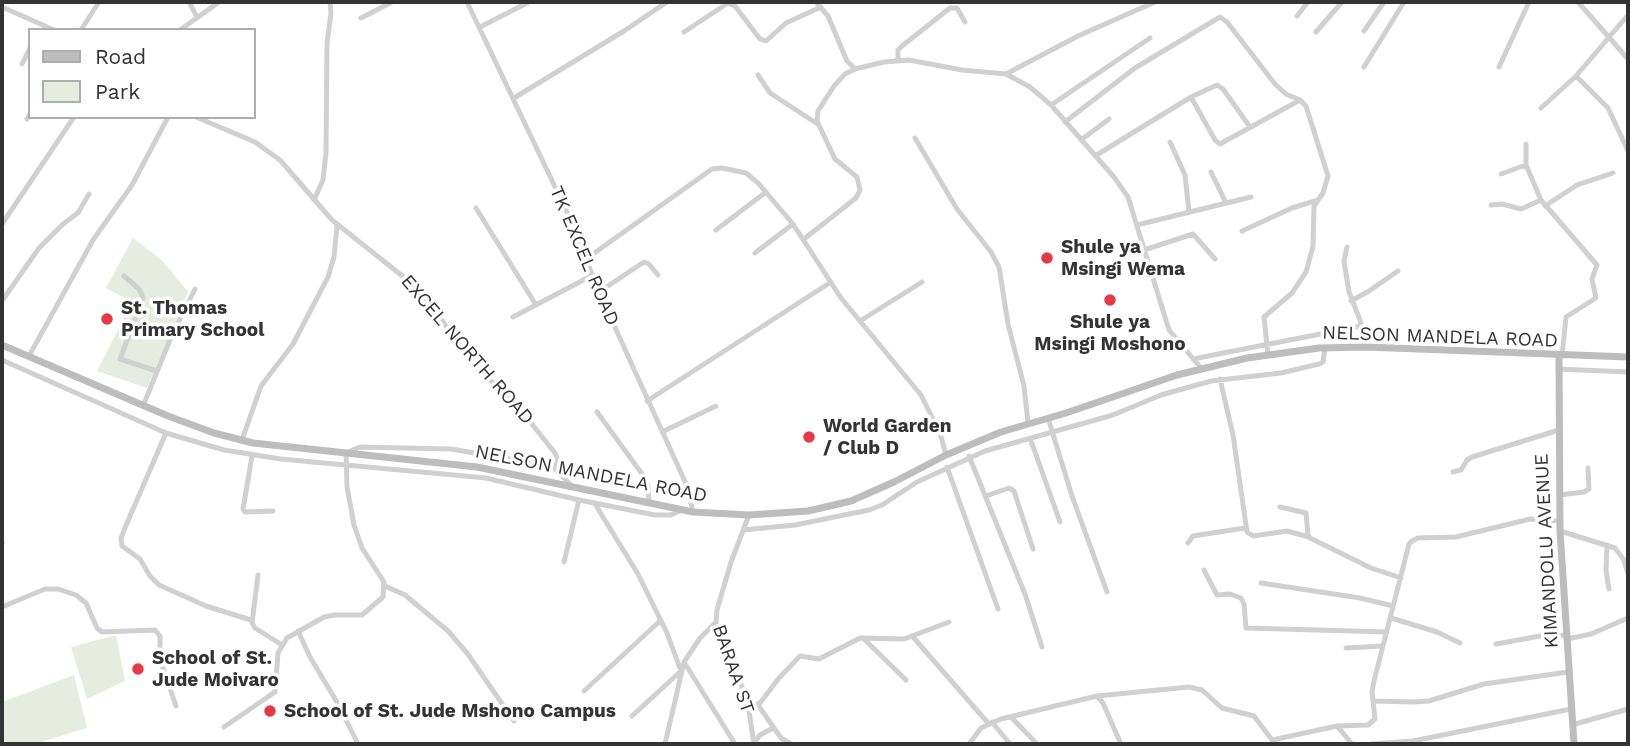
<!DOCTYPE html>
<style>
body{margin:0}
#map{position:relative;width:1630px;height:746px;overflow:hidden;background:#fff;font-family:"Work Sans",sans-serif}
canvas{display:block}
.frame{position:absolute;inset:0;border:4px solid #333;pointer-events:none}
.legend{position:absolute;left:28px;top:28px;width:228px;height:91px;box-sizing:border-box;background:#fff;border:2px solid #adadad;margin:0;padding:9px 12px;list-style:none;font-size:21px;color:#333}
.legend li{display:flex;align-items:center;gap:14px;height:35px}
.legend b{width:35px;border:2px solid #adadad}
</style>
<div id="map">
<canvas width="1630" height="746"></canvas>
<div class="frame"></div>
<ul class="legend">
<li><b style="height:9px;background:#bdbdbd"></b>Road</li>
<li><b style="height:19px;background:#e6ecdf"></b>Park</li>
</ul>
</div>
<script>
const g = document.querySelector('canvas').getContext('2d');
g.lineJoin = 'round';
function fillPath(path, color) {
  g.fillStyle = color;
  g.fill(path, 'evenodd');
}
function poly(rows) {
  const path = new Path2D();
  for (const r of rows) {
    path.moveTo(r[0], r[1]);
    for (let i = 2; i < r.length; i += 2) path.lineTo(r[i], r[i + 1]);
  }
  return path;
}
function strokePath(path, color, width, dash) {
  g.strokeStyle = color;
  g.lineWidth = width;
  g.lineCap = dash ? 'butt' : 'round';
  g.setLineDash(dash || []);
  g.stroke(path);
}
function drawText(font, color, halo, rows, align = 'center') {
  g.font = font + ' "Work Sans",sans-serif';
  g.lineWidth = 7;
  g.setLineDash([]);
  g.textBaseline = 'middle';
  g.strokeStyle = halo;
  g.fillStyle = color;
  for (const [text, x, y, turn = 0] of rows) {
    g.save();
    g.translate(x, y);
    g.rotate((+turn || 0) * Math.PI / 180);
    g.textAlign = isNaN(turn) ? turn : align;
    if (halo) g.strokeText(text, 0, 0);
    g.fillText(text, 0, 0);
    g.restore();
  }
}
fillPath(poly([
 [133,238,162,260,188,292,147,388,97,371,132,302,106,288],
 [116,635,125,681,87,699,71,647],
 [74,675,87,728,34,744,2,744,2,702]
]), '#e6ecdf');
strokePath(poly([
 [189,2,197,17],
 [467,2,567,212,599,292,687,486,693,512],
 [816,2,828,16,847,61,855,69,884,62,909,60,962,70,1006,74,1030,87,1051,105,1114,177,1128,197,1169,330,1201,368],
 [1578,2,1628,59],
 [2,7,54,30],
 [1297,16,1308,2],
 [361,18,392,2],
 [480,27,529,2],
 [81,30,99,2],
 [180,30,219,2],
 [1364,31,1384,2],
 [684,32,728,3,735,6,760,39,766,41,786,23,821,7],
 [1316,32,1342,2],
 [898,61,898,50,902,46,950,8,957,8,965,22],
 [22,64,30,48],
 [1364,67,1404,2],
 [1499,67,1529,2],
 [1006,74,1078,36,1155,2],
 [758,75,770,93,816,123],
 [1576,76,1608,108,1628,151],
 [1191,97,1215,140,1220,144,1300,100],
 [514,98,624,31,667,2],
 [1051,105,1150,38],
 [1541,108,1576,76,1628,15],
 [196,117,255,142,280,160,332,220,420,290,471,361,519,408,555,453,558,460,555,468],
 [27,119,30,114],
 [1065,122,1135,68,1220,17,1227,22,1275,84,1286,94,1300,100,1306,106,1328,176,1323,193,1314,206,1313,246,1306,272,1292,293,1264,317,1268,355],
 [915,138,957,209,991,252,999,267,1008,324,1024,386,1028,423],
 [1081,140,1109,119],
 [1170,142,1185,175,1189,212],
 [1526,144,1526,165,1541,200,1597,265,1592,279,1596,298,1566,317,1562,356],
 [1095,156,1191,97,1217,85,1223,89,1250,127],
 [1211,172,1226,203],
 [1501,174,1526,165],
 [314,200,323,180,326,153,327,43,331,13,330,2],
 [1491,205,1502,204,1521,209,1541,200],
 [1545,206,1577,185,1613,173],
 [476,208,536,305],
 [2,224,74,117],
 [1137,225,1251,197],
 [716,230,766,192],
 [1242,231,1292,208,1318,200],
 [804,239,856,198,860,190,857,177,835,159,817,121,818,111,834,86,845,74,855,69],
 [1347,247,1344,261,1349,292,1360,320,1366,347],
 [1144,250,1193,234,1215,259],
 [755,253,793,224],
 [586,259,712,169,722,168,746,173,758,183,793,224,841,298,921,395,940,433,946,455],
 [124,276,139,289,143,298,120,359,157,371],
 [599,292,644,262,649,264,658,275],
 [2,301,39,248,63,224,78,213,89,194],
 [1351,301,1369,291,1398,271],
 [513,317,593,275],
 [860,321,922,282],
 [29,356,93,240,132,185,168,117],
 [1193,359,1361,326],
 [2,360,166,433,224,450,281,459,486,478,579,500,655,515,671,515,682,510],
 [1558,369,1628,372],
 [1220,379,1233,435,1247,532,1253,536,1287,531,1309,537],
 [647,401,831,282],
 [143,406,172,335,195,289],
 [597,412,645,478,648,486,649,503],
 [1048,418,1072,496,1107,592],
 [662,432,716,406],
 [166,433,127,523,121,538,122,546,140,559,150,576,159,585,206,606,251,620],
 [1030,438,1060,522],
 [242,440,261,386,293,344,328,277,334,257,337,226],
 [252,456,243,509,245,512,273,511],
 [969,456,1025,594,1042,647],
 [947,467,998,609],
 [1453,472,1461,470,1467,460,1472,457,1559,430],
 [1559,495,1584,492,1589,489,1588,468],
 [986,496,1009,488,1014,491,1033,549],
 [595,504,638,574,667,633,681,671,632,716],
 [1280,507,1306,513,1308,535,1310,538,1371,568,1401,578],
 [749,515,731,562,717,610,716,622,718,634,747,698,754,744],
 [743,530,795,525,869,510,882,505,917,482,985,451,1113,415,1161,395,1211,381,1281,373,1319,364,1323,362,1325,348],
 [1560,531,1615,548,1624,560,1628,574],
 [2,543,2,542],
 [1188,543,1193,536,1245,528],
 [1607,545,1606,570,1609,589],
 [564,562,579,500],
 [1204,570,1217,595,1230,594,1241,598,1244,604,1246,628,1387,632],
 [258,575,252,623,255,628,282,645],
 [1261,583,1360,598,1393,606],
 [385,586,405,595,448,631,467,653,514,721],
 [2,607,45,589,58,589,76,595,86,603,97,628,102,632,155,630,160,636,160,660,176,706],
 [1391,618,1437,632,1460,643],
 [298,631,310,657,338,704,358,744],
 [913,637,988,723],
 [863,638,906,680],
 [1567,639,1591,634,1628,618],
 [1496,644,1540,636,1567,635],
 [1346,648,1383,646],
 [684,662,735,744],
 [584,691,661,620],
 [1097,696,1103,703,1120,742],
 [1373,701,1414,702,1429,701,1484,684,1568,672],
 [758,705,781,738,791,744],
 [749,707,760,703,779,678,800,656,819,659,860,638,904,639,949,622],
 [1011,717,1037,744],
 [992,722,1010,744],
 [1572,725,1628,709],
 [1337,726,1352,744],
 [224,727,275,692,278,653,287,638,324,617,335,615,362,615,383,597,384,582,362,548,354,525,347,487,346,453,360,447,451,449,552,466,572,486],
 [754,743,760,735,773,728],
 [665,744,684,662,700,638,716,622],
 [969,744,981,728,1001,719,1097,696,1189,687,1202,690,1222,708,1254,716,1272,740,1337,726,1368,725,1375,719,1372,692,1374,681,1409,544,1412,541,1418,538,1456,537,1530,519,1560,521],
 [1371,744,1413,741,1571,709]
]), '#d0d0d0', 5);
strokePath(poly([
 [2,345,168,416,214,433,253,443,477,467,693,512,749,515,808,511,851,501,894,482,946,455,1001,432,1066,413,1177,375,1247,358,1319,348,1366,347,1628,357],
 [1559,355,1560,531,1574,744]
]), '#bdbdbd', 7);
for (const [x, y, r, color] of [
 [1047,258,7,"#e63946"],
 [1110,300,7,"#e63946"],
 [107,319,7,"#e63946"],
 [809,437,7,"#e63946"],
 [138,669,7,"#e63946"],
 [270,711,7,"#e63946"]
]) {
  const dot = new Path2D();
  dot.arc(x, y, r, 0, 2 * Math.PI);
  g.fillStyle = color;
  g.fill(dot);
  strokePath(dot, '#fff', 2.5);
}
drawText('bold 19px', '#333', '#fff', [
 ["Shule ya",1061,247],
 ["Msingi Wema",1061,269],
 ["St. Thomas",121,308],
 ["Primary School",121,330],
 ["Shule ya",1110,322,"center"],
 ["Msingi Moshono",1110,344,"center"],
 ["World Garden",823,426],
 ["/ Club D",823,448],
 ["School of St.",152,658],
 ["Jude Moivaro",152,680],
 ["School of St. Jude Mshono Campus",284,711]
], 'left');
drawText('19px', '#333', '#fff', [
 ["TK EXCEL ROAD",584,256,67],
 ["NELSON MANDELA ROAD",1440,337,2],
 ["EXCEL NORTH ROAD",467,350,49],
 ["NELSON MANDELA ROAD",591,474,11],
 ["KIMANDOLU AVENUE",1547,551,-93],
 ["BARAA ST",733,669,71]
]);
</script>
